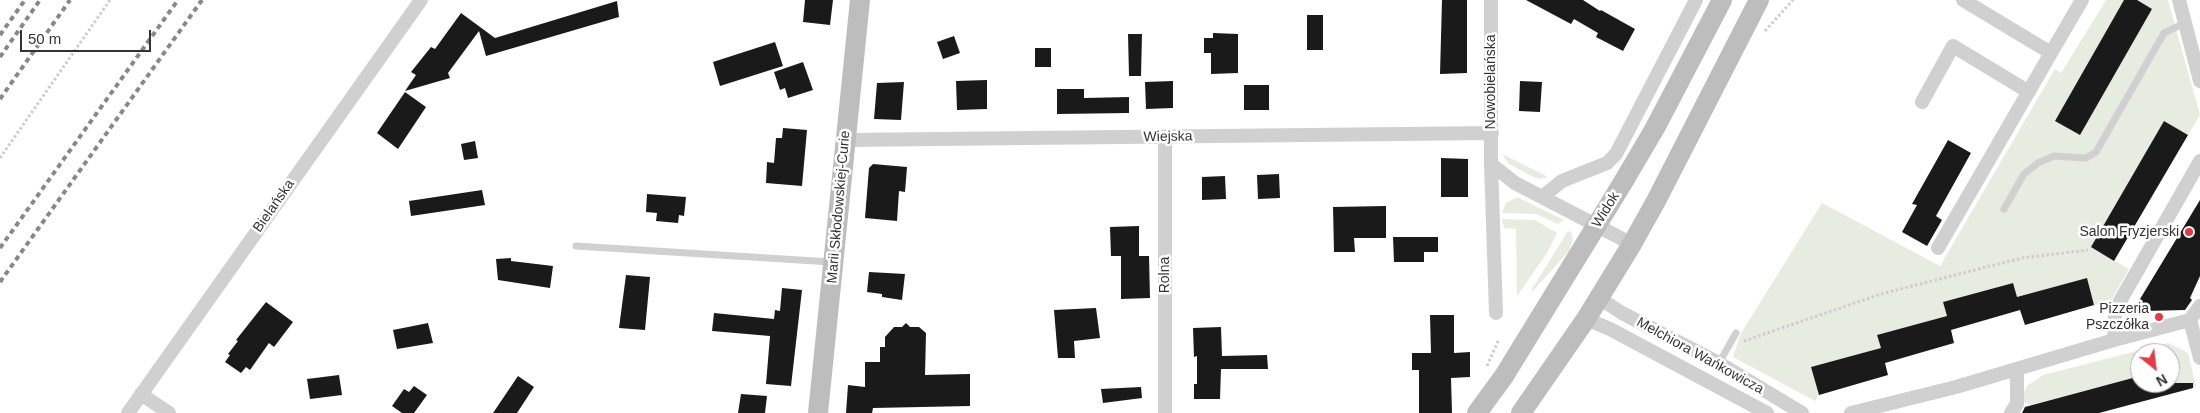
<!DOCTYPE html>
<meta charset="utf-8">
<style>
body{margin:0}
#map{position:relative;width:2200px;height:413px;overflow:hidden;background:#fff;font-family:Helvetica,sans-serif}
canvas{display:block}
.north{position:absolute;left:2130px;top:343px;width:50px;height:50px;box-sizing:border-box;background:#fff;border:1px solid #adadad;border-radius:50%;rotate:151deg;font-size:14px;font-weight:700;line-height:20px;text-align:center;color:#333}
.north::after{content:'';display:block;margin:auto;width:18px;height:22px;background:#e63946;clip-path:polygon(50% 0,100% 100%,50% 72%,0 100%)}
.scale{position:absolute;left:20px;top:30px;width:131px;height:22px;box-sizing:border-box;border:2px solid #333;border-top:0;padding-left:6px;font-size:15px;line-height:18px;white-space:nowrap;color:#333;-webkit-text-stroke:4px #fff;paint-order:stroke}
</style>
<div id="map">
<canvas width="2200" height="413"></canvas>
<div class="north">N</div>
<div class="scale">50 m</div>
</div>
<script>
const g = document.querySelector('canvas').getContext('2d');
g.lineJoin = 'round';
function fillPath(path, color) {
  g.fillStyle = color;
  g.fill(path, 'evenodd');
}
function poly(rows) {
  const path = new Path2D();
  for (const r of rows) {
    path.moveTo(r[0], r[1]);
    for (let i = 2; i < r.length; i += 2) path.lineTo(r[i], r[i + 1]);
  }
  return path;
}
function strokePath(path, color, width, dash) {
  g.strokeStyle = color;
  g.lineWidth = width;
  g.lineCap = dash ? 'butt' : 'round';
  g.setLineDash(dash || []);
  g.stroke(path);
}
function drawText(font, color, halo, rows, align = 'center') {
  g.font = font + ' Helvetica,sans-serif';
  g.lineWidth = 5;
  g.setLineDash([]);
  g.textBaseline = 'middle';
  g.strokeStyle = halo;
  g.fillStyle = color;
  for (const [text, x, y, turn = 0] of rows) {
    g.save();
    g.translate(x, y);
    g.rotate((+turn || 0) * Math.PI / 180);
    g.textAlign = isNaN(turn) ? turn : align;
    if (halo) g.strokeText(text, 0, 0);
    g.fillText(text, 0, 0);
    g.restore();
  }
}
fillPath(poly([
 [2106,0,2168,0,2200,115,2188,135,2164,121,2091,247,2129,269,2111,301,2094,305,2087,278,2017,297,2012,283,1943,302,1947,316,1877,335,1881,348,1811,367,1819,395,1815,401,1733,357,1740,335,1822,203,1940,266,2055,69,2061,73],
 [1502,154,1548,177,1540,179,1533,177,1509,164],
 [1517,197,1521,199,1564,220,1558,224,1536,214,1502,213,1506,203],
 [1502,219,1535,220,1557,233,1547,253,1517,296,1516,229,1504,228],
 [1568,231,1571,232,1573,238,1569,251,1532,292,1532,289],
 [2168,343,2188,353,2196,387,2178,392,2170,368,2170,353,2140,353,2140,376,2031,405,2023,401,2022,396,2027,386,2043,375]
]), '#e6ecdf');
fillPath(poly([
 [805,0,833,0,830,25,803,22],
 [1442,0,1467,0,1467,73,1440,74],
 [1526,0,1583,0,1600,11,1601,10,1635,29,1623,51,1596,37,1598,33,1574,19,1571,24],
 [2124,0,2137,0,2152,9,2080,135,2055,121],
 [617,1,619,17,486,56,479,31,448,73,450,78,405,91,416,75,411,72,431,47,435,49,461,13,495,38],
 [1307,15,1323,15,1323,50,1307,50],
 [1213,33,1238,34,1238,73,1211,74,1211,53,1204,53,1204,38,1213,38],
 [1128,34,1142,34,1141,76,1129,76],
 [954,36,960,53,943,59,937,42],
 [775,42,783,66,720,86,713,62],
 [1035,48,1051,48,1051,67,1035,67],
 [803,62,813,90,788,98,785,88,780,90,774,72],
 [987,80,987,109,957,110,956,81],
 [1173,81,1173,108,1146,109,1145,82],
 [1520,81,1542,82,1540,112,1519,111],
 [904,82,901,120,874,119,877,83],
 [1244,85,1269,85,1269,110,1244,110],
 [1057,89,1084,89,1084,98,1129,97,1129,113,1057,114],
 [405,92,426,107,398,149,377,133],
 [2164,121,2188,135,2114,261,2091,247],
 [783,128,807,130,802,186,766,183,767,162,774,163,776,138,782,138],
 [1948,140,1971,153,1936,216,1942,220,1927,246,1902,232,1917,205,1912,204],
 [475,141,478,158,464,160,461,144],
 [1441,158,1468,159,1468,197,1441,197],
 [873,164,907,167,905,192,899,191,897,221,865,218,869,168],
 [1279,174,1280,198,1258,199,1257,175],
 [1225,176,1226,199,1202,200,1202,177],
 [482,190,485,205,411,216,409,201],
 [647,194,686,197,684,216,679,215,678,223,656,221,657,213,646,212],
 [2200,200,2200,276,2190,298,2192,300,2185,310,2145,311,2140,299],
 [1386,206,1386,238,1354,238,1355,252,1334,252,1333,207],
 [1139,226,1139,256,1149,256,1150,298,1121,299,1121,256,1111,256,1110,227],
 [1393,237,1438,237,1438,252,1424,252,1424,262,1394,262],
 [511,258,511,261,553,266,550,288,498,280,496,259],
 [869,272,905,274,902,300,882,297,882,294,867,292],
 [626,275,650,277,645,330,619,328],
 [2087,278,2094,305,2025,325,2020,310,1951,330,1954,343,1885,363,1888,375,1819,395,1811,367,1881,348,1877,335,1947,316,1943,302,2013,283,2017,297],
 [782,288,802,290,791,386,766,384,770,336,712,331,714,313,774,319,775,310,780,311],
 [266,302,293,322,274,347,269,343,250,370,246,367,241,373,225,362,230,355,228,354,238,341,236,340],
 [1096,308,1100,338,1074,341,1075,358,1058,358,1054,310],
 [1430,315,1454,315,1454,353,1470,352,1470,377,1451,378,1452,413,1419,413,1419,370,1412,370,1412,353,1431,353],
 [428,323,433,343,397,349,393,330],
 [906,323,910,327,919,327,926,333,925,375,970,374,970,406,873,408,872,413,846,413,848,385,865,387,865,362,880,362,880,347,885,347,885,337,894,327,902,327],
 [1221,327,1222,356,1267,355,1268,369,1221,369,1220,399,1194,399,1194,384,1197,384,1197,356,1194,357,1193,328],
 [339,375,342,395,310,399,307,379],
 [518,376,534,387,517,413,493,413],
 [2140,376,2140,383,2193,383,2193,388,2099,413,2022,413,2025,407],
 [414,386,427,395,414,413,402,413,392,406,404,389,409,392],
 [1141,387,1142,398,1103,403,1101,389],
 [741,394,767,396,765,413,738,413]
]), '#1a1a1a');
strokePath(poly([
 [1765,31,1793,0],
 [0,158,110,0],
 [1744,341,1881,294,2022,258,2088,250],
 [1487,366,1499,339]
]), '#cdcdcd', 3, [2.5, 2.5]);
strokePath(poly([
 [2004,209,2024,174,2038,163,2054,156,2086,158,2096,152,2164,33,2185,23],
 [576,246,831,262],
 [1719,363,1736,333]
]), '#d0d0d0', 7);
strokePath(poly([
 [1491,0,1491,164,1515,183,1632,244],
 [1963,0,2051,53,2082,0],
 [2179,0,2200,81],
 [1922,102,1953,46,2029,92],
 [1165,137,1165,413],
 [845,140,1492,133],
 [1491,164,1496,313],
 [1542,197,1562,181,1607,163,1616,154,1696,0],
 [1938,248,2051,53],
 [1599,298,1622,313,1719,363,1802,413],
 [1586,319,1610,329,1767,413],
 [2190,320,2200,358],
 [2114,340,2115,310,2200,161],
 [141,394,169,413],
 [128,413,421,0],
 [1851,413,1956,387,2114,340,2190,320,2200,306],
 [2011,413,2017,404,2017,369]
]), '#d0d0d0', 14);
strokePath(poly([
 [818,413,860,0],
 [1477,413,1504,376,1622,184,1655,128,1722,0],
 [1521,413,1586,319,1632,244,1656,201,1759,0]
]), '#bdbdbd', 20);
strokePath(poly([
 [0,35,25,0],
 [0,57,40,0],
 [0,99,70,0],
 [0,248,178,0],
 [0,282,202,0]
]), '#888', 4, [5, 4]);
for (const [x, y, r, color] of [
 [2189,232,5,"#e63946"],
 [2159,317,5,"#e63946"]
]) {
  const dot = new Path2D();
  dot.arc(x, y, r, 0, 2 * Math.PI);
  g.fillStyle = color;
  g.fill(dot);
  strokePath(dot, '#fff', 2);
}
drawText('14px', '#333', '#fff', [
 ["Nowobielańska",1491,82,-90],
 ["Wiejska",1168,137,-1],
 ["Bielańska",274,206,-55],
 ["Marii Skłodowskiej-Curie",839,207,-85],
 ["Widok",1606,210,-58],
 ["Rolna",1165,275,-90],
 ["Melchiora Wańkowicza",1700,356,29]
]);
drawText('14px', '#333', '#fff', [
 ["Salon Fryzjerski",2179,232],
 ["Pizzeria",2149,309],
 ["Pszczółka",2149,325]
], 'right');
</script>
